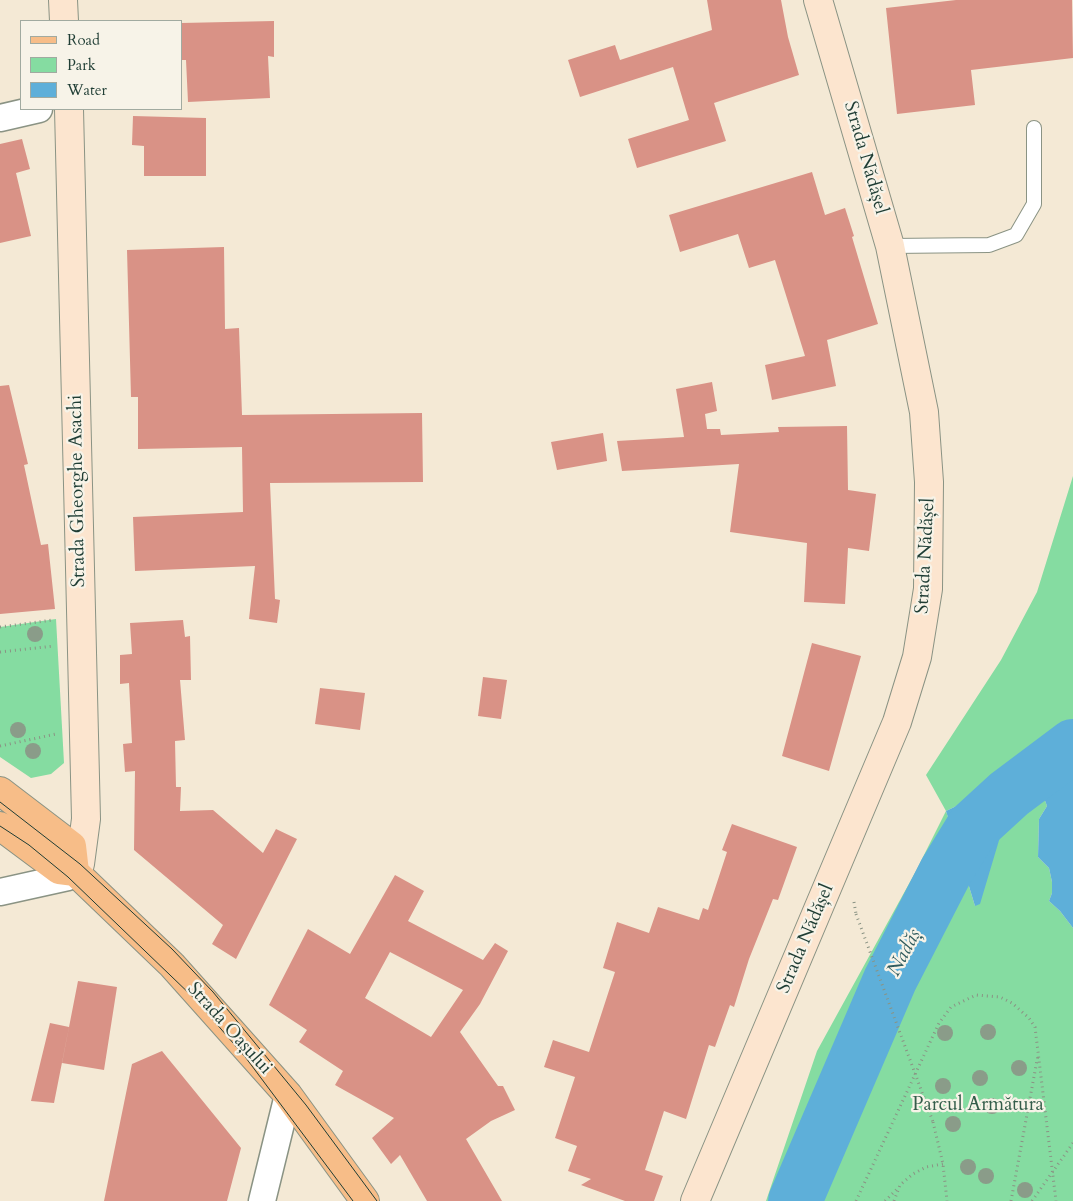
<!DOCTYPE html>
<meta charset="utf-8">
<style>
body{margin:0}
#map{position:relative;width:1073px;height:1201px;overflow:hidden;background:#f4e9d5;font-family:Cardo,serif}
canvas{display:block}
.legend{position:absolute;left:20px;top:20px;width:162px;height:90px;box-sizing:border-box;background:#f7f3e8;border:1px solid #a1aaa0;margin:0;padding:6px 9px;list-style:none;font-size:15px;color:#1f3d34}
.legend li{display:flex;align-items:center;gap:10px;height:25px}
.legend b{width:25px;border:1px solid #a1aaa0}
</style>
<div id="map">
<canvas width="1073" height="1201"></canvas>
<ul class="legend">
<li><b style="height:6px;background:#f7bd88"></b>Road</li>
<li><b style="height:14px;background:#85dca1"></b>Park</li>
<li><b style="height:14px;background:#5eafd9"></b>Water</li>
</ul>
</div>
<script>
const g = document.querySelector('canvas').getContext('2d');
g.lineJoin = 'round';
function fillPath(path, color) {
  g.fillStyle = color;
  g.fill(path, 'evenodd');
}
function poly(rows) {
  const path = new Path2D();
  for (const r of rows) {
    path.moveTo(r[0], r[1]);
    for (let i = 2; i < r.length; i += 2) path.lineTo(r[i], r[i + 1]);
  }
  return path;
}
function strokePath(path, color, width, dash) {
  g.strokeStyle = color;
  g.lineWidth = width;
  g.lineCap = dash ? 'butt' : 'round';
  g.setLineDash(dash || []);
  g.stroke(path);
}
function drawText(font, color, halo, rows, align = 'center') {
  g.font = font + ' Cardo,serif';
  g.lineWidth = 4.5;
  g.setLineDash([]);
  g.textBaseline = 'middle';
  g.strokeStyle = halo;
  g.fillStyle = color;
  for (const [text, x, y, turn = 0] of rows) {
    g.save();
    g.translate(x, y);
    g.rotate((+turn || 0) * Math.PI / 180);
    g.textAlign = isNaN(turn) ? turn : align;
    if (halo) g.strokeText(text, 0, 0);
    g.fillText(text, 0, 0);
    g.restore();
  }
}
fillPath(poly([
 [1073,476,1073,722,1069,730,986,792,946,811,975,906,1000,836,1044,798,1047,806,1039,819,1038,857,1049,868,1052,882,1052,893,1049,901,1060,911,1073,928,1073,1201,766,1201,817,1051,916,871,946,811,926,775,1001,660,1037,592],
 [56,619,64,763,51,774,31,778,0,757,0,627]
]), '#85dca1');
fillPath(poly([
 [1073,722,1073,928,1060,911,1049,901,1052,893,1052,882,1049,868,1038,857,1039,819,1047,806,1044,798,1000,837,980,904,975,906,946,811,986,792,1069,730]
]), '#5eafd9');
strokePath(poly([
 [795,1201,890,980,946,871,973,827,1009,794,1073,746]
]), '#5eafd9', 54);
fillPath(poly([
 [707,0,781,0,788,37,799,75,714,103,726,141,637,168,628,139,689,120,673,67,580,97,568,60,615,45,620,60,712,30],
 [956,0,1072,0,1073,58,971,70,975,105,897,114,886,8],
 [274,21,274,57,268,56,270,98,188,102,186,60,181,60,181,23],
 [133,116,206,118,206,176,144,176,144,146,132,145],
 [22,139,30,169,16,173,31,236,0,243,0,144],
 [812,172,825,215,845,208,854,236,852,237,878,324,827,340,836,386,772,400,765,365,805,356,775,260,749,268,738,234,680,252,669,215],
 [224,247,225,329,239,328,242,415,422,413,423,482,270,483,275,599,280,600,277,623,249,619,255,566,135,571,133,517,243,512,242,447,138,449,138,397,131,397,127,250],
 [712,382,717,411,705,414,707,429,720,429,721,435,779,432,778,427,847,426,848,490,876,494,869,551,848,548,845,604,804,602,807,543,730,532,739,464,622,471,617,441,684,437,676,389],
 [9,385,28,464,24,465,41,545,48,544,55,609,0,614,0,386],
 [603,433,607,461,557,470,551,442],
 [183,620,185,637,190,636,191,680,180,680,185,740,175,741,176,787,181,787,180,811,213,810,263,853,276,829,297,839,236,959,212,944,223,925,134,850,135,771,125,772,123,744,132,743,129,683,120,684,120,655,132,654,130,623],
 [812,643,861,656,829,771,782,756],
 [483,677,507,680,501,719,478,716],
 [320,688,365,693,360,730,315,724],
 [732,824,797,847,778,900,773,899,749,959,734,1007,730,1005,715,1047,709,1045,686,1119,664,1111,645,1170,663,1176,654,1201,625,1201,581,1185,591,1179,568,1171,577,1146,555,1138,575,1077,544,1067,553,1040,589,1052,615,972,603,968,617,922,649,933,658,907,699,920,703,908,708,910,727,852,722,850],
 [395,875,424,891,408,921,483,960,495,943,508,951,480,1004,460,1032,498,1086,503,1086,515,1110,491,1121,466,1139,502,1201,427,1201,400,1155,391,1164,372,1138,394,1118,335,1085,343,1071,299,1042,307,1030,269,1005,308,929,350,954],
 [390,952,463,990,431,1037,365,998],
 [78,981,117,987,104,1070,62,1063],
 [50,1023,69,1027,54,1103,31,1101],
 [162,1051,241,1148,227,1201,104,1201,132,1064]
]), '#d99286');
const lane = poly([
 [890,246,989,245,1016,235,1034,204,1034,128]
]);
const street = poly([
 [0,118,39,109],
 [0,892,68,877,75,872],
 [262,1201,288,1095]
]);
const secondary = poly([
 [63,0,64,21],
 [69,109,86,819,80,864,75,872],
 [695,1201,897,722,917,657,928,589,929,482,924,412,890,246,818,0]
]);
const primary = poly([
 [0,791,72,846,75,872],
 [0,826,59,870,75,872,172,965,288,1095,365,1201]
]);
strokePath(lane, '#8a9384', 16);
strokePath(street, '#8a9384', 29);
strokePath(secondary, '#8a9384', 30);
strokePath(primary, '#8a9384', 30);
strokePath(poly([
 [0,627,53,620],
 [0,652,54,646],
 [0,746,56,734],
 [854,902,856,914],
 [933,1122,943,1164,947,1201],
 [856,1201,939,1023,951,1007,976,995,1000,997,1012,1003,1029,1018,1035,1027,1056,1201],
 [885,1201,898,1188],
 [894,1201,900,1185,913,1174,926,1167,943,1164],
 [1011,1201,1038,1055],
 [1032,1201,1073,1143]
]), '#8a9384', 3, [1, 4]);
strokePath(lane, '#fff', 14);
strokePath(street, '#fff', 26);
strokePath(secondary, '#fce5cf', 28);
strokePath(primary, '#f7bd88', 28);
strokePath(poly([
 [0,802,80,864,172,949,213,992,306,1105,377,1201],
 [0,826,29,845,68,877,196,1000,246,1058,353,1201]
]), '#1f3d34', 1);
strokePath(poly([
 [856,914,933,1122]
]), '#8a9384', 3, [1, 4]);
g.fillStyle = '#8a9c89';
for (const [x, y] of [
 [35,634],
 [18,730],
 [33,751],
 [988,1032],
 [945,1033],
 [1019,1068],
 [980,1078],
 [943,1086],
 [992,1106],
 [953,1124],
 [968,1167],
 [986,1176],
 [1025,1190]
]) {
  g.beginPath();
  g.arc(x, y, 8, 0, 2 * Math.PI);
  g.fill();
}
drawText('19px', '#1f3d34', '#f7f3e8', [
 ["Strada Nădășel",865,158,74],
 ["Strada Gheorghe Asachi",78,491,-91],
 ["Strada Nădășel",926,556,-87],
 ["Strada Nădășel",806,939,-67],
 ["Strada Oașului",229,1029,48]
]);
drawText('19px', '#335d4a', '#f7f3e8', [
 ["Parcul Armătura",978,1106]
]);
drawText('italic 20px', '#2f5a5d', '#f7f3e8', [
 ["Nadăș",905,953,-62]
]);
</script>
